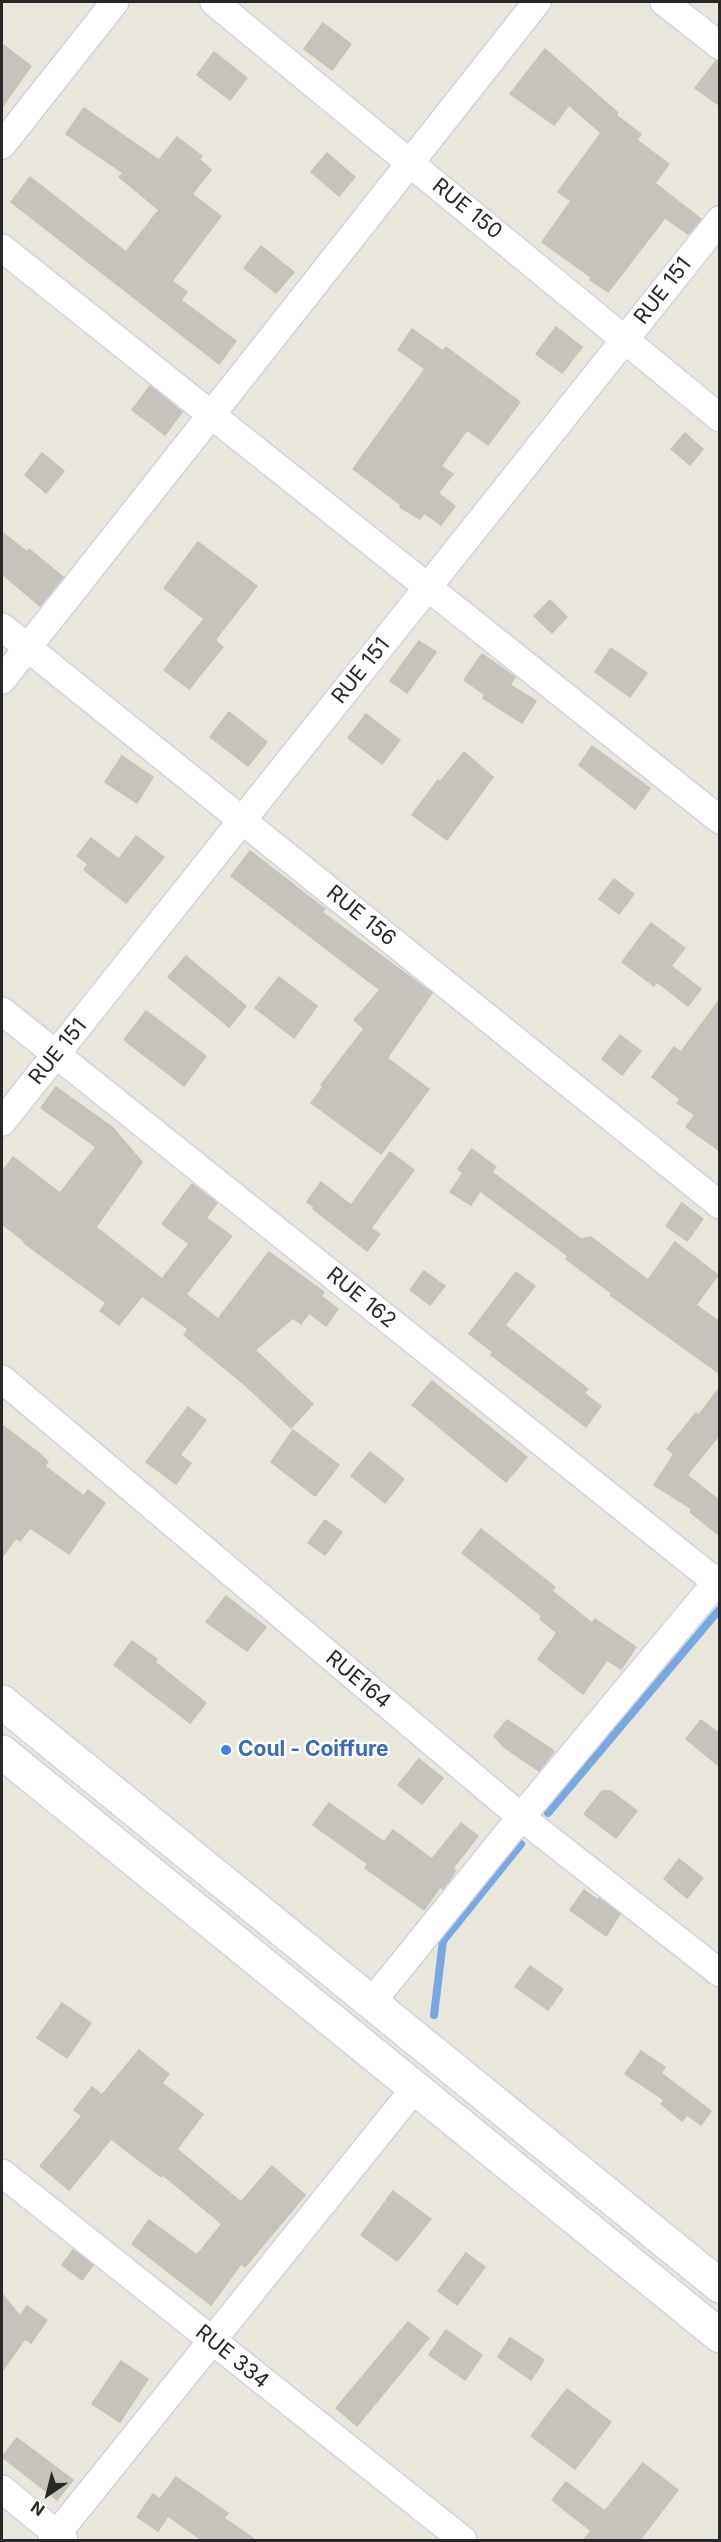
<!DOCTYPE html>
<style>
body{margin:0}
#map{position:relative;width:721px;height:2542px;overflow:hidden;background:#e9e7db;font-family:Inter,sans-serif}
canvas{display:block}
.frame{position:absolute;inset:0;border:3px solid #282828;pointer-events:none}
.north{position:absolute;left:18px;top:2464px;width:60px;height:60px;-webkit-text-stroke:4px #fff;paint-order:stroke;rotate:215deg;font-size:16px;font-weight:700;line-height:24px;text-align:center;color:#282828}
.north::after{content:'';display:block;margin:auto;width:21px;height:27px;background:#282828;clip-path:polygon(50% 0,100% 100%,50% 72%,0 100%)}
</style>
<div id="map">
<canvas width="721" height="2542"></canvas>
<div class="frame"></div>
<div class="north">N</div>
</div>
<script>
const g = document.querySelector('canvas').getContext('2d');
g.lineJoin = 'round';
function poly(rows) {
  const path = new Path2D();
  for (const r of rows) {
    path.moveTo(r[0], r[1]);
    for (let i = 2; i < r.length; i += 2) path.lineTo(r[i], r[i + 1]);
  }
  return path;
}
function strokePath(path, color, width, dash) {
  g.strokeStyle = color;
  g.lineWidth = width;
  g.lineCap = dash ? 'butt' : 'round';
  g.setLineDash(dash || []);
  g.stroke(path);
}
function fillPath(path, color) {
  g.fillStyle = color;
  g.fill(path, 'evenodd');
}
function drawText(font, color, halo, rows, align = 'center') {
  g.font = font + ' Inter,sans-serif';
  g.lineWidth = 5;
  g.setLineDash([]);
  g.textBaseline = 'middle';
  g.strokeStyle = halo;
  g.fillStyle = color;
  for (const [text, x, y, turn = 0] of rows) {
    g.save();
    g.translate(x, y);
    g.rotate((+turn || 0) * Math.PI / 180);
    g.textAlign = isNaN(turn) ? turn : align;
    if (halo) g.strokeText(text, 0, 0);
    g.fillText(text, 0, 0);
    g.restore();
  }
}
strokePath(poly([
 [548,1813,719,1610],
 [434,2015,443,1941,521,1844]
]), '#79a8e1', 8);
const building = poly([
 [323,23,351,44,332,70,304,49,323,23],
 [2,44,31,66,2,107,2,44],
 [545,49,618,113,616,115,641,134,637,140,669,164,655,183,701,219,688,234,665,218,608,292,590,280,592,278,542,242,571,201,558,192,601,133,569,105,554,125,510,94,545,49],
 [214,52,247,78,230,100,197,75,214,52],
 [716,61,720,61,720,106,695,88,716,61],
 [84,108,159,160,177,137,202,156,199,159,211,170,192,194,221,216,172,281,187,292,181,300,236,341,219,364,11,202,30,177,126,252,159,210,119,177,123,173,66,134,84,108],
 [327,153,355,177,339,196,311,172,327,153],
 [261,246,294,272,276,293,244,268,261,246],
 [556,327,582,347,562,373,536,354,556,327],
 [412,329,443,351,446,347,520,402,488,445,467,430,441,466,453,474,438,493,455,506,441,525,424,513,420,519,400,507,401,505,353,469,425,369,398,350,412,329],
 [150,386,182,412,165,435,132,410,150,386],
 [685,433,703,449,690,465,671,449,685,433],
 [42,453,64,471,46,493,25,475,42,453],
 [2,532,27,552,29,549,63,577,40,606,2,574,2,532],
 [198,542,257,586,215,640,223,647,189,689,164,670,204,619,164,588,198,542],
 [550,600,567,617,552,633,534,616,550,600],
 [419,641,436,652,407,693,390,681,419,641],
 [611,648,647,673,630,697,595,672,611,648],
 [482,654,515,677,510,685,536,701,522,723,483,698,485,695,464,680,482,654],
 [229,712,267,742,248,766,210,737,229,712],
 [366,714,400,740,382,764,348,738,366,714],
 [592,746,650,788,635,809,579,765,592,746],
 [464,752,493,777,447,840,412,815,438,780,440,782,464,752],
 [122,756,153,777,137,803,105,782,122,756],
 [136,836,164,857,126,903,84,870,88,864,77,856,91,838,119,859,136,836],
 [250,851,325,909,322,912,432,993,387,1058,429,1089,381,1154,311,1103,323,1087,321,1085,364,1029,354,1020,380,990,231,876,250,851],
 [614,879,634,894,619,914,599,899,614,879],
 [651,923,685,948,671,966,701,989,688,1006,657,982,654,986,622,962,651,923],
 [186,956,246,1006,229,1027,168,977,186,956],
 [279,977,317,1006,294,1038,255,1008,279,977],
 [720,999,720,1151,686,1127,695,1115,677,1103,680,1099,652,1077,674,1047,681,1052,720,999],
 [146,1011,206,1056,184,1086,124,1040,146,1011],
 [620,1035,641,1051,622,1075,602,1059,620,1035],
 [56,1087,112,1127,142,1162,96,1227,162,1279,189,1244,162,1224,192,1184,217,1203,206,1218,232,1236,186,1294,218,1319,269,1252,324,1292,321,1296,338,1309,326,1326,309,1313,301,1324,293,1318,255,1350,313,1404,291,1428,245,1385,184,1335,188,1329,142,1296,119,1325,100,1311,106,1303,24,1243,25,1242,2,1224,2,1172,13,1157,60,1193,96,1147,41,1108,56,1087],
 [472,1149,496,1167,492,1172,581,1239,591,1237,648,1280,675,1242,718,1275,696,1305,720,1322,720,1374,610,1295,611,1293,566,1259,568,1256,480,1191,471,1205,450,1192,463,1173,458,1169,472,1149],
 [390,1152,414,1170,371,1228,380,1234,367,1251,313,1209,314,1207,307,1202,321,1182,351,1205,390,1152],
 [682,1203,703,1219,687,1241,666,1226,682,1203],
 [424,1271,445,1286,430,1305,410,1290,424,1271],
 [516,1272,535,1286,505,1325,588,1389,584,1393,601,1406,586,1427,491,1355,493,1352,469,1334,516,1272],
 [432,1381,527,1457,506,1482,412,1405,432,1381],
 [720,1387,720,1434,687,1475,720,1501,720,1536,690,1512,692,1509,654,1485,674,1454,667,1449,696,1413,699,1415,720,1387],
 [188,1407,206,1420,180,1455,191,1463,176,1484,146,1462,188,1407],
 [2,1425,39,1453,48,1462,45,1466,84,1496,88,1490,105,1503,69,1554,30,1528,20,1541,16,1538,2,1557,2,1425],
 [293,1430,339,1465,315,1496,271,1462,293,1430],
 [370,1452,404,1479,385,1503,351,1476,370,1452],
 [325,1520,342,1532,325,1555,308,1543,325,1520],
 [481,1529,555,1587,552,1591,592,1623,595,1619,636,1647,621,1669,607,1660,583,1694,538,1659,557,1633,540,1619,542,1616,462,1553,481,1529],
 [226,1596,266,1627,247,1651,206,1622,226,1596],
 [132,1641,157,1659,155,1662,206,1703,190,1723,114,1665,132,1641],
 [507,1720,554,1751,539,1771,505,1748,494,1736,507,1720],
 [701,1720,720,1734,720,1767,686,1739,701,1720],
 [419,1759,443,1778,422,1804,398,1785,419,1759],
 [602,1791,611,1791,637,1811,616,1838,584,1814,602,1791],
 [329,1803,384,1842,393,1830,432,1859,461,1823,478,1836,453,1868,456,1870,443,1889,440,1887,424,1910,365,1868,368,1864,313,1825,329,1803],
 [679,1859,703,1878,687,1898,664,1879,679,1859],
 [584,1890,598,1900,599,1898,620,1914,606,1936,570,1910,584,1890],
 [530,1966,563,1989,548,2010,515,1987,530,1966],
 [62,2003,91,2023,67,2058,37,2038,62,2003],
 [139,2050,169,2074,162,2083,203,2114,177,2149,241,2202,272,2166,305,2195,245,2267,241,2264,211,2305,132,2244,149,2220,197,2255,222,2224,163,2175,161,2177,111,2139,69,2190,40,2166,82,2116,74,2110,92,2087,102,2095,139,2050],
 [641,2051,665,2067,661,2073,711,2111,701,2125,687,2115,682,2121,661,2104,664,2100,625,2074,641,2051],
 [393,2191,431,2219,397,2261,361,2235,393,2191],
 [73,2250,93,2265,82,2280,62,2265,73,2250],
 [466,2253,485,2267,457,2305,438,2291,466,2253],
 [2,2294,20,2316,27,2306,47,2320,31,2343,25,2339,2,2371,2,2294],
 [408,2322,429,2338,357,2426,336,2408,408,2322],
 [446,2330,482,2355,465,2380,429,2355,446,2330],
 [510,2338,544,2360,531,2380,498,2357,510,2338],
 [121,2361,148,2379,120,2422,92,2404,121,2361],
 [567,2389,611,2422,575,2469,531,2436,567,2389],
 [17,2438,73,2480,57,2500,2,2457,17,2438],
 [643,2463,678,2490,639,2541,583,2541,591,2531,552,2500,566,2482,605,2511,643,2463],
 [176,2477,228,2513,224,2518,257,2541,203,2541,168,2516,158,2531,137,2517,153,2494,160,2499,176,2477]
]);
fillPath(building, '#c5c3bb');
strokePath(building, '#c4c3b5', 1.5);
const street = poly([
 [214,2,720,418],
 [664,2,720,46],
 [2,145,115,2],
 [2,248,720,820],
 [2,627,720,1205],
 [2,680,537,2],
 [2,1011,720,1585],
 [2,1122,720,220],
 [2,1379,521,1817,720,1973],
 [371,2003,521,1817,720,1578],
 [2,2173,463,2540],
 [2,2489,64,2540],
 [52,2540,415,2088]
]);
const secondary = poly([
 [2,1702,720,2286],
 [2,1752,720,2336]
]);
strokePath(street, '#d2d1e0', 30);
strokePath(secondary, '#d2d1e0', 36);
strokePath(street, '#fff', 27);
strokePath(secondary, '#fff', 33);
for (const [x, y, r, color] of [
 [226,1750,6,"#3f7fe0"]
]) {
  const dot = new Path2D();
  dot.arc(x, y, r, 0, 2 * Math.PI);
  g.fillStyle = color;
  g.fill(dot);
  strokePath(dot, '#fff', 2);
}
drawText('21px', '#282828', '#fff', [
 ["RUE 150",467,209,39],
 ["RUE 151",663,291,-52],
 ["RUE 151",361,671,-51],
 ["RUE 156",361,916,39],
 ["RUE 151",58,1052,-51],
 ["RUE 162",361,1298,39],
 ["RUE164",358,1680,40],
 ["RUE 334",232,2357,39]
]);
drawText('bold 21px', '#366cbe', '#fff', [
 ["Coul - Coiffure",238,1750]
], 'left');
</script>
